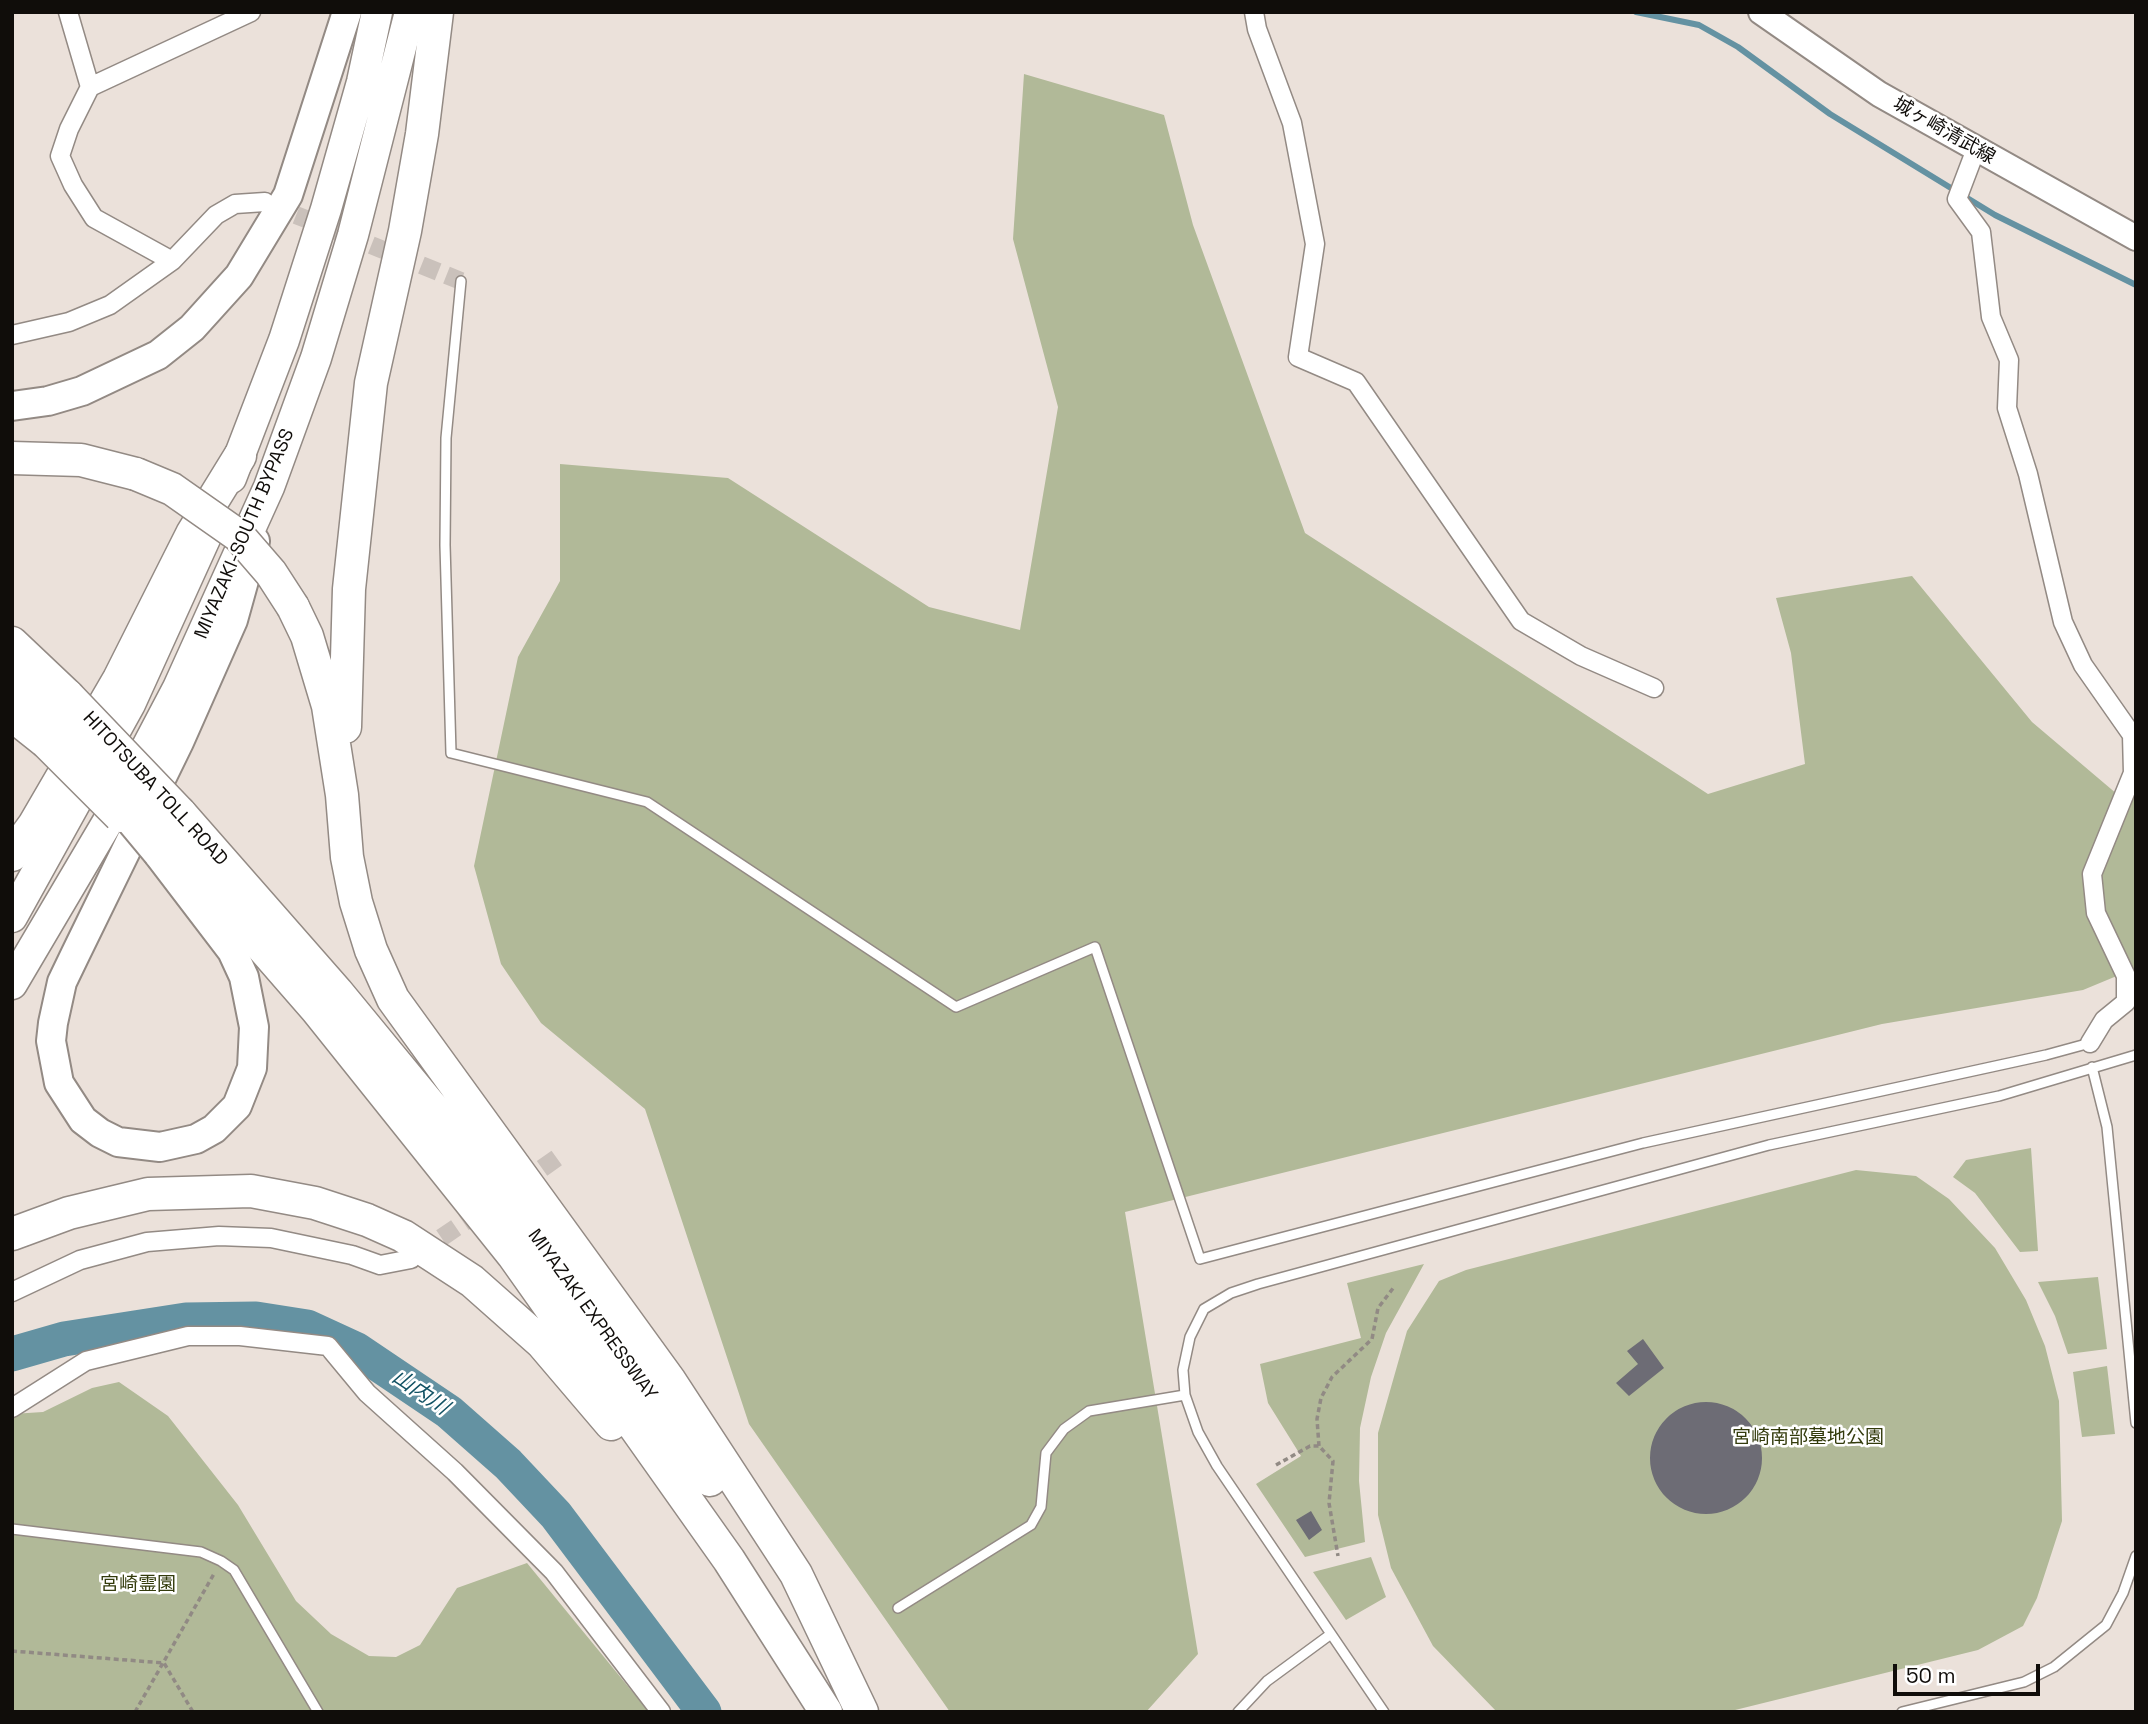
<!DOCTYPE html>
<meta charset="utf-8">
<style>
body{margin:0}
#map{position:relative;width:2148px;height:1724px;overflow:hidden;background:#ebe1da;font-family:"Space Grotesk",sans-serif}
canvas{display:block}
.frame{position:absolute;inset:0;border:14px solid #100d0a;pointer-events:none}
.scale{position:absolute;left:1893px;top:1664px;width:147px;height:32px;box-sizing:border-box;border:4px solid #100d0a;border-top:0;padding-left:9px;font-size:21px;line-height:24px;white-space:nowrap;color:#100d0a;-webkit-text-stroke:5px #fff;paint-order:stroke}
</style>
<div id="map">
<canvas width="2148" height="1724"></canvas>
<div class="frame"></div>
<div class="scale">50 m</div>
</div>
<script>
const g = document.querySelector('canvas').getContext('2d');
g.lineJoin = 'round';
function fillPath(path, color) {
  g.fillStyle = color;
  g.fill(path, 'evenodd');
}
function poly(rows) {
  const path = new Path2D();
  for (const r of rows) {
    if (r.length === 3) {
      path.moveTo(r[0] + r[2], r[1]);
      path.arc(r[0], r[1], r[2], 0, 2 * Math.PI);
      continue;
    }
    path.moveTo(r[0], r[1]);
    for (let i = 2; i < r.length; i += 2) path.lineTo(r[i], r[i + 1]);
  }
  return path;
}
function strokePath(path, color, width, dash) {
  g.strokeStyle = color;
  g.lineWidth = width;
  g.lineCap = dash ? 'butt' : 'round';
  g.setLineDash(dash || []);
  g.stroke(path);
}
function drawText(font, color, halo, rows, align = 'center') {
  g.font = font + ' "Space Grotesk","Noto Sans JP",sans-serif';
  g.lineWidth = 5;
  g.setLineDash([]);
  g.textBaseline = 'middle';
  g.strokeStyle = halo;
  g.fillStyle = color;
  for (const [text, x, y, turn = 0] of rows) {
    g.save();
    g.translate(x, y);
    g.rotate((+turn || 0) * Math.PI / 180);
    g.textAlign = isNaN(turn) ? turn : align;
    if (halo) g.strokeText(text, 0, 0);
    g.fillText(text, 0, 0);
    g.restore();
  }
}
fillPath(poly([
 [1024,74,1164,115,1193,225,1305,533,1708,794,1805,764,1791,653,1776,598,1912,576,2032,722,2124,800,2136,790,2136,968,2083,990,1882,1024,1125,1212,1198,1654,1146,1712,950,1712,749,1424,645,1109,541,1023,501,964,474,866,518,657,560,581,560,464,728,478,929,607,1020,630,1058,407,1013,239],
 [2031,1148,2038,1251,2020,1252,1975,1193,1953,1177,1966,1160],
 [1856,1170,1916,1176,1949,1199,1995,1248,2026,1300,2045,1346,2059,1401,2062,1521,2037,1598,2023,1626,1978,1650,1727,1712,1497,1712,1433,1646,1391,1568,1378,1515,1378,1433,1407,1331,1439,1281,1466,1270],
 [1424,1264,1386,1333,1371,1377,1360,1428,1359,1481,1365,1542,1305,1557,1256,1484,1301,1456,1268,1403,1260,1364,1361,1338,1347,1283],
 [2098,1277,2107,1349,2068,1354,2055,1316,2038,1282],
 [2107,1366,2115,1434,2082,1437,2073,1372],
 [119,1382,168,1416,238,1505,296,1601,331,1634,369,1656,396,1657,420,1645,457,1588,527,1563,649,1712,12,1712,12,1414,43,1412,92,1388],
 [1371,1557,1386,1597,1346,1620,1313,1572]
]), '#b1b998');
strokePath(poly([
 [1636,12,1699,25,1738,47,1830,114,1995,215,2136,285]
]), '#6492a2', 6);
strokePath(poly([
 [12,1354,64,1339,186,1320,256,1319,307,1327,357,1350,449,1412,508,1464,556,1515,704,1712]
]), '#6492a2', 35);
fillPath(poly([
 [1643,1339,1664,1368,1629,1396,1616,1383,1638,1364,1627,1351],
 [1706,1458,56],
 [1311,1511,1322,1530,1309,1540,1296,1520]
]), '#6d6c75');
strokePath(poly([
 [271,205,461,281],
 [520,1184,561,1155],
 [419,1253,485,1208]
]), '#cac1bb', 18, [18, 9]);
const service = poly([
 [461,281,446,438,445,545,451,753,647,802,956,1007,1095,947,1200,1259,1643,1143,2046,1055,2090,1043],
 [2092,1067,2107,1127,2136,1423],
 [12,1529,201,1552,221,1561,234,1570,318,1712],
 [898,1608,1031,1525,1041,1507,1046,1453,1064,1429,1089,1411,1185,1395],
 [1238,1712,1267,1681,1331,1634],
 [1384,1712,1217,1466,1198,1432,1185,1395,1183,1370,1190,1337,1204,1309,1231,1293,1258,1284,1769,1145,1999,1096,2136,1055],
 [1902,1712,2024,1682,2054,1667,2106,1625,2123,1593,2136,1556]
]);
const minor = poly([
 [68,12,90,87,69,129,60,156,73,185,94,218,172,261],
 [1254,12,1257,29,1292,123,1315,244,1298,357,1356,382,1521,621,1581,656,1654,688],
 [90,87,251,12],
 [1976,149,1957,199,1981,232,1991,317,2009,360,2007,408,2028,474,2063,622,2083,665,2132,735,2133,773,2092,874,2096,913,2126,976,2126,1002,2104,1020,2090,1043],
 [12,335,69,322,110,305,172,261,216,215,235,204,265,202],
 [12,1292,80,1260,147,1242,219,1236,271,1238,352,1255,380,1265,411,1259],
 [12,1408,86,1361,188,1336,240,1336,328,1346,367,1393,455,1472,554,1572,661,1712]
]);
const secondary = poly([
 [1761,12,1879,94,2136,238]
]);
const primary = poly([
 [12,406,48,401,82,391,158,355,192,328,239,276,288,195,347,12],
 [158,854,232,951,244,977,254,1027,252,1068,237,1106,214,1129,196,1139,160,1147,118,1142,100,1133,83,1120,59,1083,51,1041,53,1023,62,982,75,955,179,742,233,620,255,541]
]);
const trunk = poly([
 [231,478,284,340,326,209,362,82,377,12],
 [12,917,130,704,213,521],
 [12,984,107,823,178,688,269,487,316,358,353,235,410,12]
]);
const motorway = poly([
 [12,458,81,460,136,474],
 [293,607,307,636,328,706,342,795,347,857,356,902,371,950,393,999,670,1381,796,1574,862,1712],
 [12,643,68,696],
 [12,676,58,719],
 [12,715,46,742],
 [345,727,349,589,371,383,405,231,422,134,437,12],
 [180,813,337,992,476,1161,576,1289,710,1480],
 [168,839,317,1010,513,1255,729,1560,826,1712],
 [12,855,34,825,119,679,192,534,240,456],
 [12,1234,69,1213,148,1194,251,1191,315,1203,367,1220,403,1236,472,1281,542,1343,611,1424]
]);
strokePath(service, '#938a84', 12);
strokePath(minor, '#938a84', 21);
strokePath(secondary, '#938a84', 28);
strokePath(primary, '#938a84', 32);
strokePath(trunk, '#938a84', 33);
strokePath(motorway, '#938a84', 35);
strokePath(poly([
 [1319,1446,1317,1419,1321,1398,1332,1377,1372,1339,1378,1308,1394,1287],
 [1276,1465,1310,1446,1319,1446,1333,1461,1329,1503,1338,1556],
 [12,1651,164,1663,193,1712],
 [135,1712,215,1572]
]), '#918a84', 3.5, [5, 3.5]);
strokePath(service, '#fff', 9);
strokePath(minor, '#fff', 18);
strokePath(secondary, '#fff', 24);
strokePath(primary, '#fff', 28);
strokePath(trunk, '#fff', 30);
strokePath(motorway, '#fff', 32);
const primaryBridge = poly([
 [108,794,158,854]
]);
const motorwayBridge = poly([
 [136,474,172,489,239,536,271,573,293,607],
 [68,696,180,813],
 [58,719,168,839],
 [46,742,120,816]
]);
strokePath(primaryBridge, '#938a84', 32, []);
strokePath(motorwayBridge, '#938a84', 35, []);
strokePath(primaryBridge, '#fff', 28);
strokePath(motorwayBridge, '#fff', 32);
drawText('19px', '#100d0a', '#fff', [
 ["城ヶ崎清武線",1944,131,30],
 ["MIYAZAKI-SOUTH BYPASS",245,534,-67],
 ["HITOTSUBA TOLL ROAD",155,789,47],
 ["MIYAZAKI EXPRESSWAY",592,1315,54]
]);
drawText('19px', '#333b0c', '#fff', [
 ["宮崎南部墓地公園",1808,1438],
 ["宮崎霊園",138,1585]
]);
drawText('italic 21px', '#125264', '#fff', [
 ["山内川",420,1393,34]
]);
</script>
